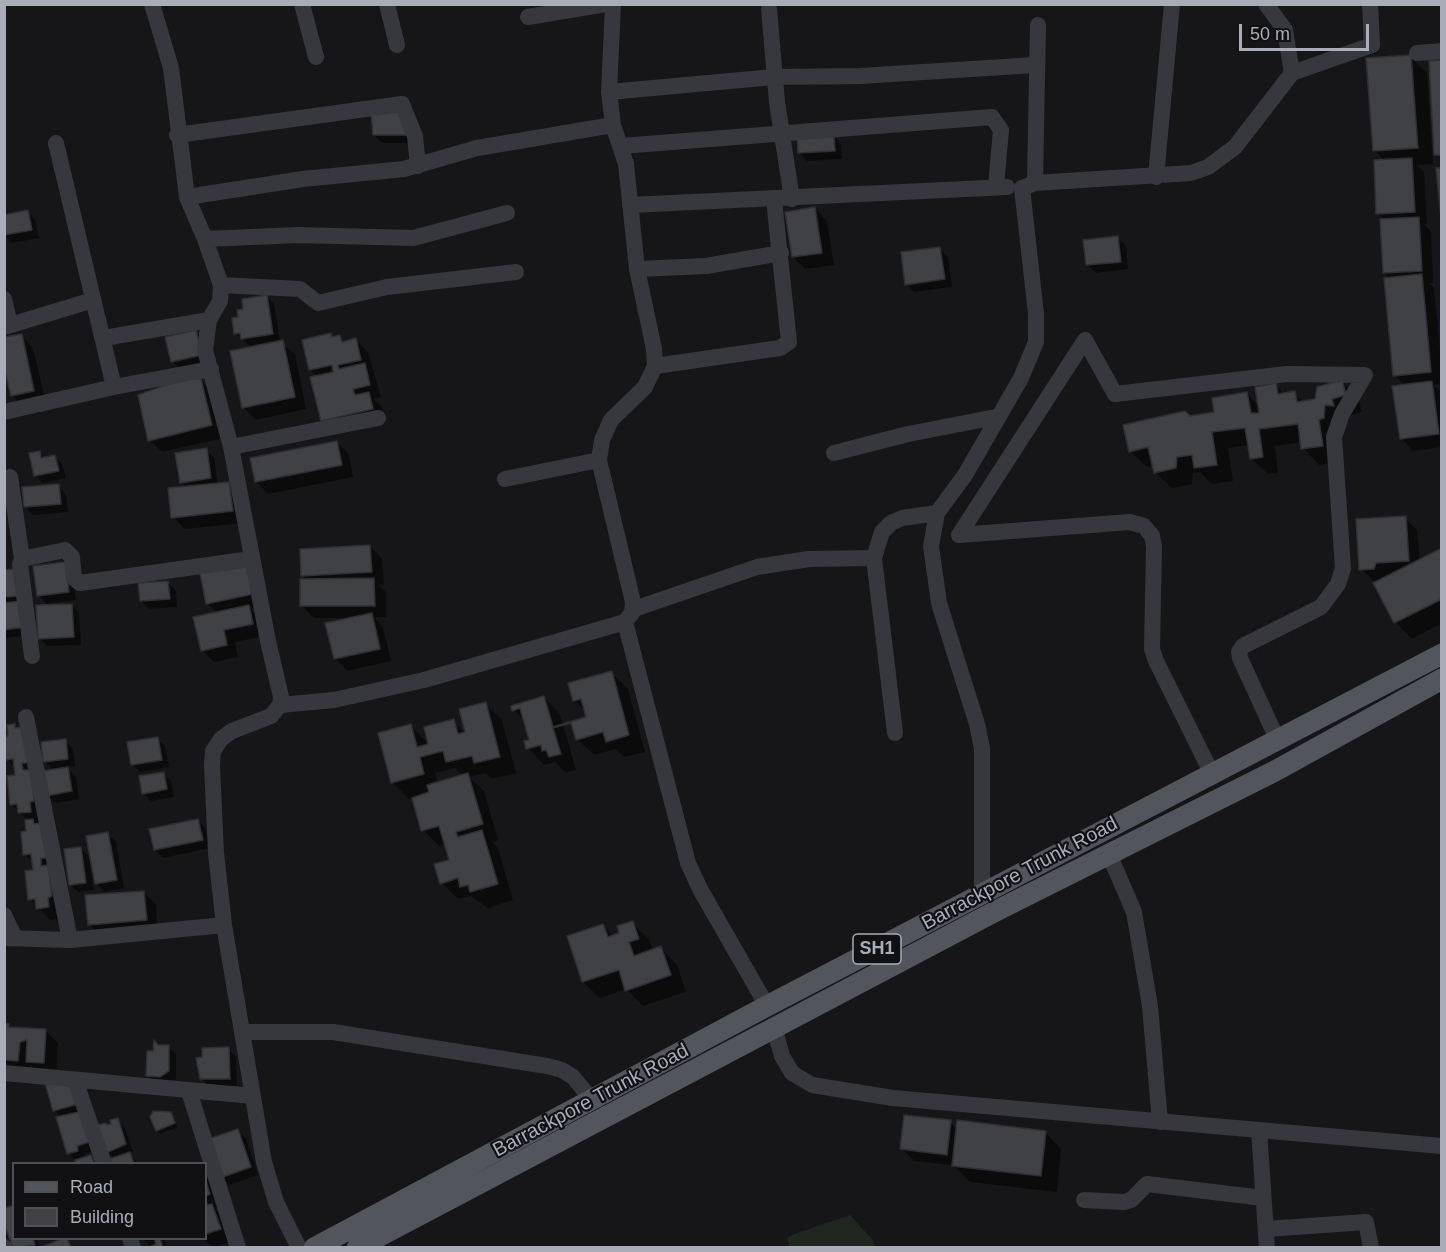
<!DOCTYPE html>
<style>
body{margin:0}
#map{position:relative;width:1446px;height:1252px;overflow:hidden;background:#161618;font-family:Arial,sans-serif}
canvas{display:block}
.frame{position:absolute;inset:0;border:6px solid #a8adb8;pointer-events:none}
.legend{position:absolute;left:12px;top:1162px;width:195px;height:78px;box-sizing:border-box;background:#111113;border:2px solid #4d4f55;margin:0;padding:8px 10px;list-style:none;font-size:18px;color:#a8adb8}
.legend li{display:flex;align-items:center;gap:12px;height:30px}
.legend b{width:30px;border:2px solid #4d4f55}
.scale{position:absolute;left:1239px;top:24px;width:130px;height:27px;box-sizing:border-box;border:3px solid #a8adb8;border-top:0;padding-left:8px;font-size:18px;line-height:21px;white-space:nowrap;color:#a8adb8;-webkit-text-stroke:4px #111113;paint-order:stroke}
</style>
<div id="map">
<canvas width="1446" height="1252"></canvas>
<div class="frame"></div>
<ul class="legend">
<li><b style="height:8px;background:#53555c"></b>Road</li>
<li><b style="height:16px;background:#404145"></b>Building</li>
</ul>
<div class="scale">50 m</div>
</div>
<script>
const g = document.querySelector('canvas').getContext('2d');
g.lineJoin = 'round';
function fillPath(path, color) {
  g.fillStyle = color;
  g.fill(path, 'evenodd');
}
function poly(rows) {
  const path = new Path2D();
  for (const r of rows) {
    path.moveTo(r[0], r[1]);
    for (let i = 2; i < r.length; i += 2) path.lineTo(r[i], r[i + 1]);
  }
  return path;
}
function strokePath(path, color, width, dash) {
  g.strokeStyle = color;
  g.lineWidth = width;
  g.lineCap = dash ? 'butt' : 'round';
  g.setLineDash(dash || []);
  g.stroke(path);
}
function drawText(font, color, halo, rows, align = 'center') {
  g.font = font + ' Arial,sans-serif';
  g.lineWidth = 4.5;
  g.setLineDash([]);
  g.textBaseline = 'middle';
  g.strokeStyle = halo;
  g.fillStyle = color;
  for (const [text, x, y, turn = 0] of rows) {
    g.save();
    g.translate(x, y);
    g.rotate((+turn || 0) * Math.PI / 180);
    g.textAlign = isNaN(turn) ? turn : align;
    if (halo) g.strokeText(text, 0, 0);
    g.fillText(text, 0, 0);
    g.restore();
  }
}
fillPath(poly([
 [850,1215,872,1239,875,1247,790,1247,787,1238,794,1234]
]), '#1e261f');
fillPath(poly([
 [1410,57,1427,73,1433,164,1417,165,1424,172,1427,224,1423,224,1431,231,1433,283,1429,283,1434,288,1442,369,1442,384,1434,385,1442,393,1442,447,1413,451,1401,438,1405,386,1395,375,1390,279,1385,273,1385,221,1378,213,1385,161,1374,150],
 [398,112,416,143,382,143,374,135],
 [833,136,841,144,842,159,807,161,799,153],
 [815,209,827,221,834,265,805,269,793,257],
 [27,212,35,220,39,238,12,243,4,235,4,216],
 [1118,238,1126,246,1128,269,1096,273,1088,265],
 [940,249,948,257,952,287,914,292,906,284],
 [266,296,274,304,280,342,295,354,306,409,256,420,244,408,232,352,252,348,235,333,245,310],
 [195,332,203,339,209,363,180,369,172,361],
 [21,335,33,348,46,403,25,408,12,395],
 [331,335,334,338,340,337,345,342,355,340,368,352,381,397,373,399,381,406,384,421,322,421,318,377,311,370,304,341],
 [188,378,200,380,213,393,224,438,162,452,150,440,146,394,148,391],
 [1341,382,1358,398,1362,412,1348,416,1350,422,1341,421,1338,462,1319,465,1303,448,1302,442,1275,446,1278,473,1268,474,1251,458,1249,445,1228,448,1233,481,1212,484,1200,472,1193,473,1192,484,1172,488,1155,472,1154,466,1147,467,1130,451,1190,418,1216,414,1247,394,1260,407,1275,385,1285,394,1294,393,1304,403,1316,400],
 [337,442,349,455,353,477,268,494,256,481],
 [206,450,214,458,218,485,229,484,241,496,244,523,185,529,173,517,187,488,181,483],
 [39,453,45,458,54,456,62,464,66,478,43,483,35,475],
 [58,486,66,494,68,512,33,515,25,507],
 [1405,518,1417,530,1420,561,1442,550,1442,623,1412,639,1395,622,1374,581,1361,569],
 [370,546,382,559,384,584,378,585,386,592,386,617,374,617,383,627,391,661,347,671,335,658,350,618,314,618,302,606,308,581,303,576],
 [246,565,264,606,251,609,260,619,264,636,235,642,238,657,214,662,202,650,217,613,207,603],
 [16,570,31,635,4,638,4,571],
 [72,572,76,600,47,604,39,596],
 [168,583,176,591,177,607,149,609,141,601],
 [71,605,79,613,81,645,47,646,39,638],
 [611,672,628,689,645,752,624,757,616,749,594,755,577,739,588,718,587,713,574,700],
 [544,698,560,714,576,770,566,773,555,762,544,765,528,748,531,741,526,722,514,710],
 [485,703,502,720,516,773,492,779,486,773,469,777,484,791,498,840,492,842,498,848,513,900,488,908,471,896,458,899,442,883,450,861,446,844,439,846,423,830,413,798,409,799,392,782,411,726,430,745,453,721,467,735],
 [455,768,463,776,438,783,435,773],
 [15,726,18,730,24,729,60,919,50,920,30,899,35,872,34,863,25,855,29,821,11,804,16,776,15,768,7,759,9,737],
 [157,738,165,746,169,767,140,772,132,764],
 [65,741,73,749,75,766,67,767,76,777,79,799,56,803,48,795,54,771,45,761],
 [163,773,171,781,174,797,151,801,143,793],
 [197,820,205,828,210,848,163,858,155,850],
 [108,834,116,842,124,888,104,892,97,884],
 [81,848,89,857,94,890,78,892,70,884],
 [143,892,156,904,158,932,102,937,89,924],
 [632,923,649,939,653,951,661,948,677,965,686,992,643,1006,626,989,600,998,583,982,568,937,603,926,614,936,621,934],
 [4,1025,11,1028,45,1030,58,1043,56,1075,40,1074,30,1065,30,1073,15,1071,4,1061],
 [158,1046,168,1046,176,1054,176,1079,169,1084,156,1083,148,1075],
 [228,1049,236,1057,237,1086,209,1087,202,1079,198,1059],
 [72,1088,96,1150,84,1154,85,1159,91,1156,98,1164,78,1164,69,1153,61,1117,54,1110],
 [170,1113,178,1127,160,1134,157,1130],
 [117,1120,125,1128,133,1152,130,1153,138,1164,113,1164,115,1159,108,1152,108,1127],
 [950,1122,957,1129,1045,1132,1061,1149,1057,1192,970,1182,953,1165,914,1161,902,1149],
 [238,1131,246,1139,258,1175,229,1185,221,1177],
 [206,1174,212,1181,221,1207,215,1209,224,1218,232,1241,214,1248,201,1238,206,1238],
 [4,1218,14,1238,37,1238,40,1248,15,1248],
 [164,1238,167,1248,152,1248,143,1239]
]), '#0007');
const building = poly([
 [1411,55,1418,148,1373,151,1366,58,1411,55],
 [1442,60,1442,155,1434,155,1429,61,1442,60],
 [399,111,409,135,373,135,371,112,399,111],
 [834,135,835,151,798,153,797,137,834,135],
 [1412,158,1415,212,1376,214,1374,160,1412,158],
 [1436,168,1442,168,1442,219,1441,219,1436,168],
 [815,207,822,253,792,257,785,212,815,207],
 [28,210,32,230,4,235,4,215,28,210],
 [1419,217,1422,271,1383,273,1380,219,1419,217],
 [1118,236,1121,262,1086,265,1083,240,1118,236],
 [940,247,945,279,905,285,901,252,940,247],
 [1422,274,1431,372,1393,376,1384,278,1422,274],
 [267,295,273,334,241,339,240,333,234,334,232,318,238,317,237,310,243,309,242,299,267,295],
 [196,330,202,355,171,362,165,337,196,330],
 [331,333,332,337,340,335,342,342,356,338,361,360,338,365,339,369,365,363,370,385,353,389,355,395,369,392,373,409,321,421,310,377,333,372,332,365,309,370,302,340,331,333],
 [22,334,34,391,11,396,4,367,4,337,22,334],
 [283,340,295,397,242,408,230,351,283,340],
 [188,377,201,379,212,425,148,441,138,395,188,377],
 [1342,380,1346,395,1332,399,1334,406,1325,405,1324,418,1319,420,1323,446,1301,449,1298,424,1259,429,1263,457,1250,459,1245,428,1212,432,1217,465,1194,468,1192,455,1177,457,1176,468,1154,473,1148,447,1129,452,1123,425,1185,411,1190,416,1214,412,1212,398,1247,392,1251,413,1259,413,1255,387,1276,383,1278,394,1295,391,1297,402,1315,399,1317,387,1342,380],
 [1432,381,1439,434,1400,439,1392,386,1432,381],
 [337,441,342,465,255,482,250,458,337,441],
 [207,448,211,478,180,483,175,453,207,448],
 [40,451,41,458,55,455,59,471,34,476,29,453,40,451],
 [229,482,233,511,171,518,168,488,229,482],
 [59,484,61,504,24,507,22,487,59,484],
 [1406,516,1409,561,1376,563,1374,569,1359,570,1356,519,1406,516],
 [370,545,372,572,301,576,300,549,370,545],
 [1442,548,1442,599,1394,623,1373,583,1442,548],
 [65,562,69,592,37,596,33,566,65,562],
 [246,563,253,594,206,604,200,573,246,563],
 [16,569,19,596,4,597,4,570,16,569],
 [374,578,375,606,300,606,300,579,374,578],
 [168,581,170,599,140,601,138,583,168,581],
 [21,601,24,627,4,630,4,603,21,601],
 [72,604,74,637,38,639,36,605,72,604],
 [249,605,253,624,224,630,227,645,201,651,193,617,249,605],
 [372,613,380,649,334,659,325,623,372,613],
 [612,671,629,735,606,742,603,732,576,740,571,723,553,728,561,754,549,757,546,750,542,751,541,745,526,749,524,741,529,740,520,708,512,711,511,706,544,696,553,727,586,717,581,699,573,701,568,683,612,671],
 [486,702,500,757,474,763,472,756,446,762,443,751,420,757,424,774,391,783,378,733,411,724,417,747,428,744,424,727,454,719,458,734,465,732,459,709,486,702],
 [15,724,15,728,24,727,28,763,22,763,23,770,31,770,34,801,30,802,31,812,18,813,17,804,10,805,7,776,15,775,13,759,5,760,4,736,8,736,7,725,15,724],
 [158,737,162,760,131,765,127,742,158,737],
 [66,739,68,759,43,762,41,742,66,739],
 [68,767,72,791,46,796,43,771,68,767],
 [164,772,167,789,142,794,139,776,164,772],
 [468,773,483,824,456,832,458,837,482,830,498,884,470,892,468,885,460,887,458,878,440,884,434,864,449,860,439,826,421,831,412,798,429,792,427,785,468,773],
 [33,819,34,824,42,823,46,858,41,858,41,866,48,865,52,896,48,898,49,907,36,909,35,899,28,900,25,871,33,870,31,854,23,855,21,832,26,831,25,820,33,819],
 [198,819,203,840,154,850,149,829,198,819],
 [108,832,117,880,95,884,86,836,108,832],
 [81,847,86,883,69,885,64,849,81,847],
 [144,891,147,920,88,925,85,895,144,891],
 [633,921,639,939,629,942,634,956,661,946,671,975,625,991,619,970,582,982,567,936,603,924,608,937,619,933,617,926,633,921],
 [4,1023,9,1024,8,1027,46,1029,44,1063,26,1062,27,1040,20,1042,18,1061,4,1060,4,1023],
 [154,1040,158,1045,169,1045,169,1071,160,1077,146,1076,147,1051,153,1051,154,1040],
 [229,1047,230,1079,200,1079,196,1058,202,1057,202,1048,229,1047],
 [45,1083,73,1086,78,1104,53,1111,45,1083],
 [153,1111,171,1112,175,1123,156,1131,150,1117,153,1111],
 [79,1112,89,1142,77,1146,78,1151,67,1154,56,1117,79,1112],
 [904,1115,951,1120,947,1155,900,1149,904,1115],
 [118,1118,126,1144,106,1153,94,1126,106,1123,107,1125,111,1124,110,1120,118,1118],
 [957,1120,1046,1131,1041,1176,952,1166,957,1120],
 [238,1129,251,1167,220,1178,208,1139,238,1129],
 [130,1152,134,1164,111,1164,109,1159,130,1152],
 [91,1155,95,1164,76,1164,75,1160,91,1155],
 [206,1181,210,1194,206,1196,206,1181],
 [206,1200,207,1205,212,1204,221,1229,206,1234,206,1200],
 [14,1205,14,1238,33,1238,35,1245,13,1248,4,1223,4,1208,14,1205],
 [64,1238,67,1238,71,1248,39,1248,64,1238],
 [154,1238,160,1238,163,1248,147,1248,156,1244,154,1238]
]);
fillPath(building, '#404145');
strokePath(building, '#303034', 1.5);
strokePath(poly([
 [152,4,171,68,187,197,205,239,221,285,220,301,209,320,205,350,231,447,268,641,281,697,280,705,271,716,232,731,221,739,213,751,212,765,216,853,224,925,264,1162,276,1202,299,1248],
 [302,4,316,57],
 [387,4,397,45],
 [1266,4,1285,30,1292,73],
 [769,9,777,102,792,199],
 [528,17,606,4],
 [1417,53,1442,51],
 [609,92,774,77,860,76,1035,65],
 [177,135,402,104,415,136,418,166],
 [56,143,114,387],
 [621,146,992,117,1001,130,996,186],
 [1156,177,1172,4],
 [1035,183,1038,25],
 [187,197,303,179,404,169,477,148,613,125],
 [630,205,1007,187],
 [205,239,298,235,413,238,507,213],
 [637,269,706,266,781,253],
 [221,285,300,289,318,303,387,287,516,272],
 [4,299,10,325],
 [4,327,93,300],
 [104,338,209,320],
 [655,366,780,348,789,342,774,200],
 [4,412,114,387,211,369],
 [231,447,378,418],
 [834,453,908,434,996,417],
 [10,477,22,559],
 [505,479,599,460],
 [959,535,1085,340,1115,394,1287,374,1365,375,1342,414,1334,437,1343,568,1338,584,1321,607,1243,646,1239,652,1240,658,1278,741],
 [959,535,1130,522,1144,526,1152,536,1154,546,1152,649,1156,661,1212,774],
 [634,609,757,567,809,559,874,558],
 [625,622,688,863,700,889,767,1006],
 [32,656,20,564,22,559,65,550,72,557,74,578,80,583,251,559],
 [280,705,334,700,424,680,625,622,632,613,633,602,599,460,602,440,611,420,645,387,655,366,654,349,637,269,626,164,613,125,609,92,613,4],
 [26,717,70,940],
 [895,733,874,558,882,532,891,523,902,518,937,513],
 [1109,854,1134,912,1150,1006,1160,1122],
 [982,894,982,748,977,724,939,603,931,546,937,513,965,475,1021,378,1036,342,1036,314,1022,188,1035,183,1191,173,1208,167,1235,147,1292,73,1372,45,1370,4],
 [4,915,15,938],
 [4,938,70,940,224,925],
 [774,1027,782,1056,792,1073,812,1085,893,1098,1442,1146],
 [244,1032,333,1032,547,1066,562,1070,573,1077,592,1100],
 [4,1073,253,1096],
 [75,1080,104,1164],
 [189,1091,238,1248],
 [1259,1130,1267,1248],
 [1084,1200,1124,1202,1131,1200,1147,1184,1263,1198],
 [1266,1229,1366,1222,1371,1248],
 [130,1238,133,1248],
 [4,1247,5,1248]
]), '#37383d', 16);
strokePath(poly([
 [314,1248,767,1006,1442,654],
 [357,1248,994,912,1275,771,1442,679]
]), '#53555c', 21);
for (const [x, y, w] of [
 [877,949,48]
]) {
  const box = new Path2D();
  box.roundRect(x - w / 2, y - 15, w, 30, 4.5);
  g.fillStyle = '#111113';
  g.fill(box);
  strokePath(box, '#a8adb8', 1.5);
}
drawText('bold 18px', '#a8adb8', null, [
 ["SH1",877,949]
]);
drawText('20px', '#a8adb8', '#111113', [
 ["Barrackpore Trunk Road",1020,874,-28],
 ["Barrackpore Trunk Road",591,1101,-28]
]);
</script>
